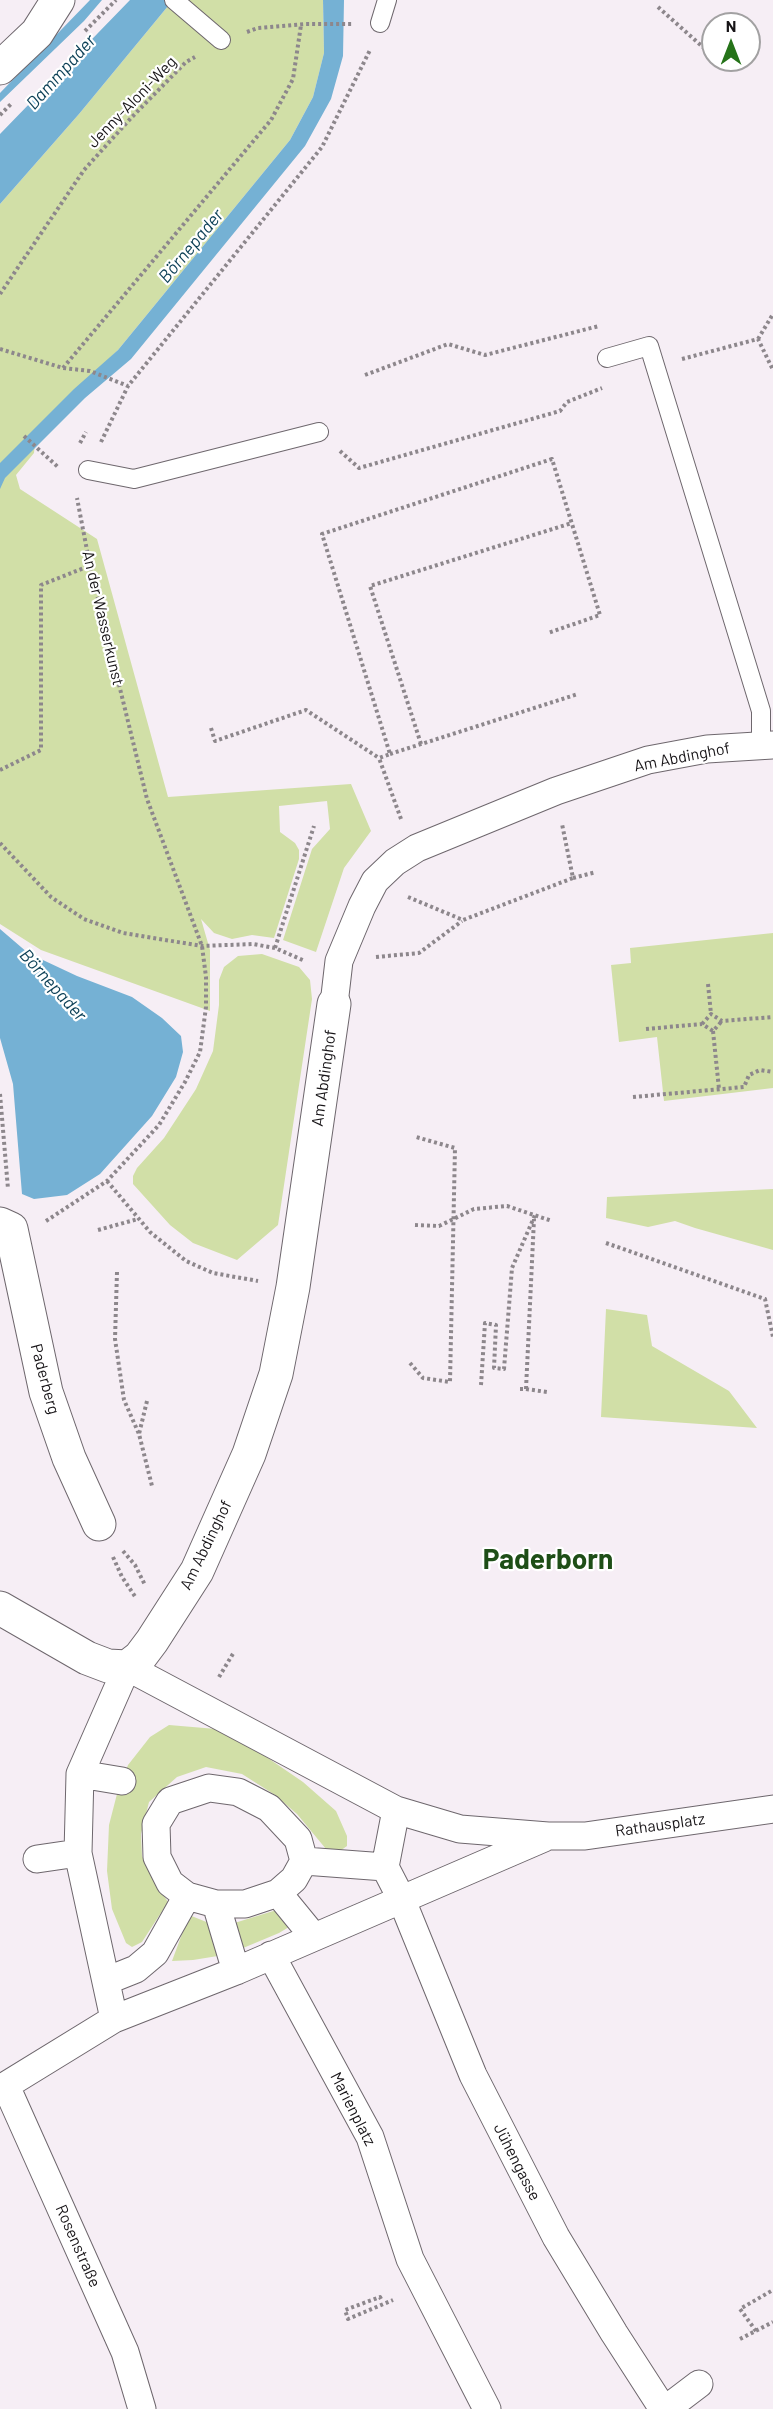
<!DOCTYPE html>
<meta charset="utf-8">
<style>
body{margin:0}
#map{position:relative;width:773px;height:2409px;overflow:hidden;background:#f6eef5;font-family:Barlow,sans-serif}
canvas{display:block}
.north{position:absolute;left:701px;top:12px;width:60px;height:60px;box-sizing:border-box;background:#fff;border:2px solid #a2a1a2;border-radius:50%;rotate:0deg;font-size:16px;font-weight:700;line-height:24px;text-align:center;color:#171417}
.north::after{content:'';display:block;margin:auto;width:21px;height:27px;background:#257319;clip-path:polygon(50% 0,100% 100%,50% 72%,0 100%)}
</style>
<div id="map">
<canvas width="773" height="2409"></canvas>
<div class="north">N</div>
</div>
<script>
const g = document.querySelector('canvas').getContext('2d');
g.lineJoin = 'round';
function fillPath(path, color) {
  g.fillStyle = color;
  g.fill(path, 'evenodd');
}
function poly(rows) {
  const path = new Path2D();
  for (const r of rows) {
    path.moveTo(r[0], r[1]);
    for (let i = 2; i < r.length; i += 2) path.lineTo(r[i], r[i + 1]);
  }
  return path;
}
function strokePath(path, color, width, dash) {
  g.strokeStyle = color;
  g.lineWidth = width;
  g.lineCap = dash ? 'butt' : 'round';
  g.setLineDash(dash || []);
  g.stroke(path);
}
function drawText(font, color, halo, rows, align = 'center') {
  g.font = font + ' Barlow,sans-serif';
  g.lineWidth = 4.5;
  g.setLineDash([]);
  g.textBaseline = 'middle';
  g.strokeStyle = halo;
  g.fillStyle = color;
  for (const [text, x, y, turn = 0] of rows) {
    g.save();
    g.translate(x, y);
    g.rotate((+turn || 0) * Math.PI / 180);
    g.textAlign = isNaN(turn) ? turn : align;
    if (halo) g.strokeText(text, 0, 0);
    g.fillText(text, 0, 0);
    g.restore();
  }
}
fillPath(poly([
 [173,0,323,0,324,53,313,97,290,140,118,350,36,430,34,453,16,475,20,489,97,539,168,797,351,784,371,831,344,868,316,952,283,940,312,849,330,829,327,801,279,806,280,832,295,843,299,850,299,859,274,938,252,935,232,939,214,933,201,919,210,950,210,1011,41,950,0,924,0,204,79,114],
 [773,933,773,1088,664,1101,657,1037,619,1042,611,965,631,963,630,948],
 [262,954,299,967,310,980,312,999,278,1225,237,1260,193,1243,170,1225,133,1184,133,1176,137,1168,164,1138,196,1089,213,1051,219,1005,219,980,224,967,238,956],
 [773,1189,773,1250,695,1228,675,1221,648,1227,606,1218,607,1197],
 [606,1309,647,1315,652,1346,729,1391,757,1428,601,1417],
 [169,1725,216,1729,262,1754,303,1782,336,1811,347,1836,347,1846,337,1853,326,1849,297,1814,275,1795,242,1774,206,1767,177,1777,149,1802,141,1834,142,1856,151,1876,168,1902,142,1942,132,1947,126,1943,112,1909,107,1871,109,1825,117,1794,128,1765,150,1737],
 [283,1908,294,1924,279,1933,236,1951,228,1925],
 [189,1915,214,1925,224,1955,193,1960,172,1961]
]), '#d1dfa7');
fillPath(poly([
 [90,0,102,0,84,21,0,102,0,93],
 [130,0,173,0,79,114,0,204,0,134],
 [323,0,344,0,343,56,331,99,305,146,131,359,85,398,5,478,0,489,0,463,74,389,118,350,290,140,313,97,324,53],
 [0,929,28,953,77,976,132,997,162,1018,181,1036,183,1052,176,1077,152,1116,100,1174,67,1195,34,1199,22,1194,13,1084,0,1038]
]), '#75b1d4');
const service = poly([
 [174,0,221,40],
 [380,23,387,0],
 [607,358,649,346,761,711,761,744],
 [88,470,134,479,319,432]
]);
const pedestrian = poly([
 [334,1004,339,961,362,906,375,881,395,862,417,848,556,791,648,760,707,749,773,745],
 [80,1774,122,1781],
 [396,1810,385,1867,401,1898,473,2075,556,2237,614,2333,663,2409],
 [37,1859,78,1853],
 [304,1861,298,1839,269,1808,238,1792,209,1788,170,1801,156,1824,157,1857,170,1883,187,1896,216,1904,245,1904,278,1893,294,1879,304,1861,385,1867],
 [278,1893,314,1937],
 [216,1904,236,1971],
 [271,1955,370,2137,410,2259,487,2409],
 [106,1981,136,1969,155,1953,187,1896],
 [114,2019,78,1853,80,1774,127,1667,396,1810,460,1829,548,1836,585,1836,773,1809],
 [6,2086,125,2352,142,2409],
 [0,2089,114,2019,236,1971,544,1838],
 [666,2409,699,2384]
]);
const minor = poly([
 [0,68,37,33,58,0],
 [0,1224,11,1229,46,1392,69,1458,99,1524],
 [0,1608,87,1658,108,1666,127,1667,140,1657,152,1641,197,1571,249,1454,276,1374,293,1287,334,1004]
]);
strokePath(service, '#6e676d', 20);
strokePath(pedestrian, '#6e676d', 29);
strokePath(minor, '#6e676d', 35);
strokePath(poly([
 [658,7,713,56],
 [85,31,116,0],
 [247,32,258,28,305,24,353,24],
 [0,115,11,104],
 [0,294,84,170,131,118,186,62,195,57],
 [758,339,773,314],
 [0,349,63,368,90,371,128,386],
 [682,359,758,339,773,370],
 [63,368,271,120,293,79,301,25],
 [365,375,448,344,485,355,599,326],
 [24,436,59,468],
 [101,442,128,386,322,147,370,50],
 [80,443,86,432],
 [340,451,359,468,560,411,567,402,602,388],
 [211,728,215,741,306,710,379,758],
 [421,744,370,586,572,523],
 [390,754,578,694],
 [0,770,41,750,41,585,89,566],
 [401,819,379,758,390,754,322,534,552,459,600,615,548,633],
 [0,843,51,897,84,919,123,933,202,946,253,944,275,948,305,961],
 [573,878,596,872],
 [408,897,463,920,573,878,562,824],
 [275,948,314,826],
 [376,957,419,953,462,921],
 [708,984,711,1014],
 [702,1024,711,1014,722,1021,773,1017],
 [646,1029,702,1024,713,1031,722,1021],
 [713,1031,719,1089],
 [0,1094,8,1189],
 [633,1097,744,1087,749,1075,760,1070,773,1072],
 [107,1181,150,1232,186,1261,213,1273,258,1281],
 [46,1221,107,1181,159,1125,185,1082,200,1052,206,1007,206,977,202,946,147,799,90,566,77,498],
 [415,1225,439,1226,474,1209,507,1206,552,1221],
 [98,1230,138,1219],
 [606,1243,765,1299,773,1337],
 [117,1272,115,1339,124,1400,139,1434],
 [410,1363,423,1378,450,1382,455,1148,416,1137],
 [481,1385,485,1323,496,1325,494,1368,504,1369,512,1268,535,1215],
 [520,1389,526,1389,534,1219],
 [526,1389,547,1392],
 [147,1401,139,1434,152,1486],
 [123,1551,135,1565,145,1585],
 [113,1557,122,1577,136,1598],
 [219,1677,234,1652],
 [381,2299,380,2297,345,2310,348,2319,393,2300],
 [756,2331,740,2309,773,2290],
 [740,2339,773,2322]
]), '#8d878c', 4, [3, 3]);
strokePath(service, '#fff', 18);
strokePath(pedestrian, '#fff', 27);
strokePath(minor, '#fff', 33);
drawText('16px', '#171417', '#fff', [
 ["Jenny-Aloni-Weg",132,102,-46],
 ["An der Wasserkunst",103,618,77],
 ["Am Abdinghof",682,757,-11],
 ["Am Abdinghof",324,1078,-82],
 ["Paderberg",45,1379,75],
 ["Am Abdinghof",206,1545,-64],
 ["Rathausplatz",660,1825,-8],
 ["Marienplatz",353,2109,63],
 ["Jühengasse",517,2162,63],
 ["Rosenstraße",78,2246,66]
]);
drawText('italic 18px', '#0b3f56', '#fff', [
 ["Dammpader",61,72,-48],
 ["Börnepader",191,246,-50],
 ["Börnepader",53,985,48]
]);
drawText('bold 28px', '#1e4e17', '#fff', [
 ["Paderborn",548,1560]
]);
</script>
